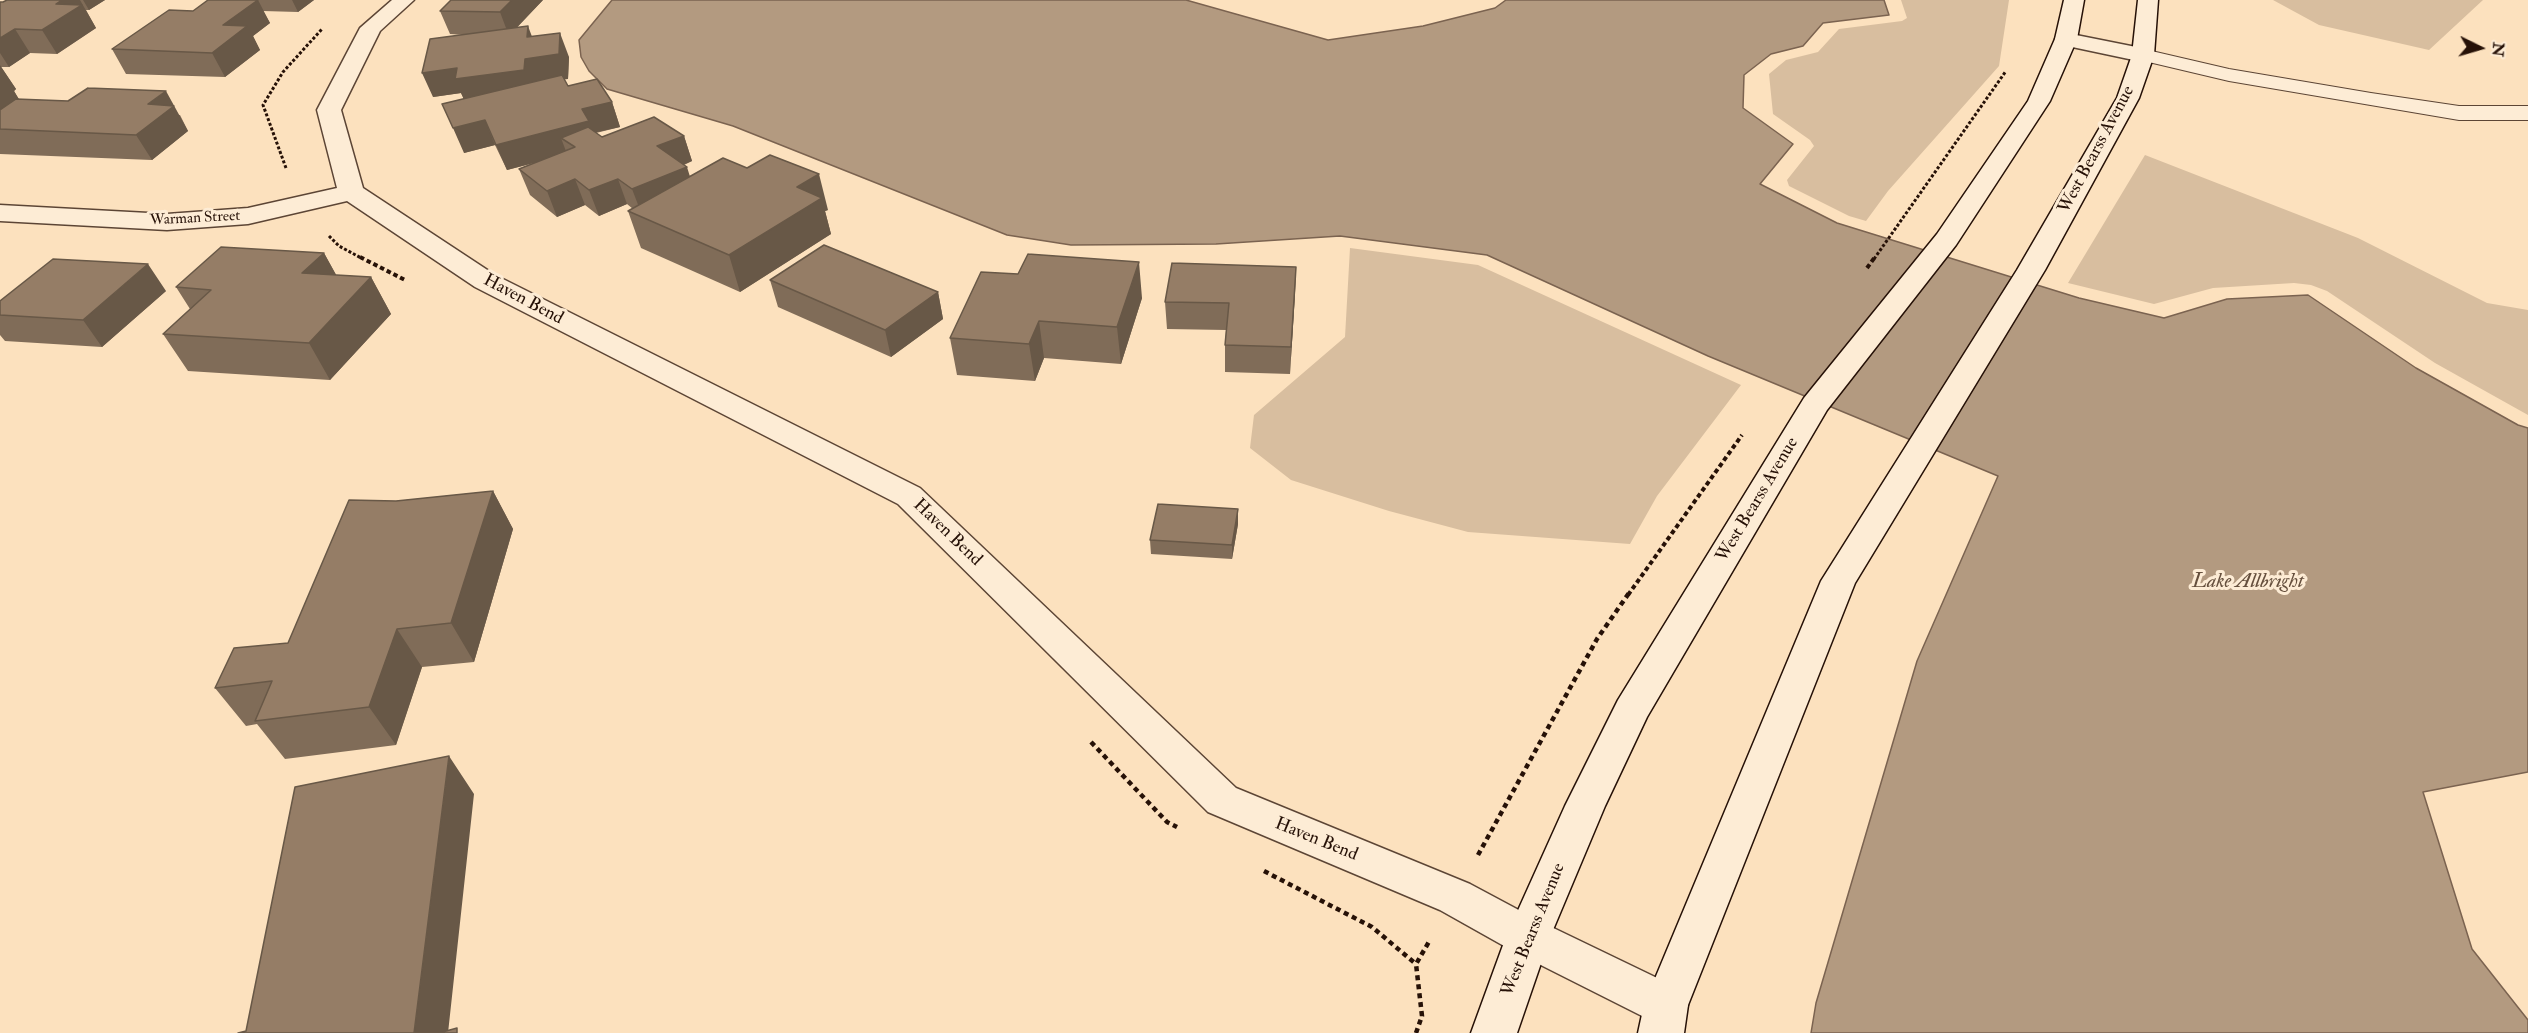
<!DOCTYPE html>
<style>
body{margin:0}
#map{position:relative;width:2528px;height:1033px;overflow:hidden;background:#fce1be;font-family:"IM FELL Double Pica",serif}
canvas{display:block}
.north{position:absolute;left:2450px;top:18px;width:60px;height:60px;-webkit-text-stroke:4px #fdecd5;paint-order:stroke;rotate:95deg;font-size:16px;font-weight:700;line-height:24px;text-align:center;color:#261107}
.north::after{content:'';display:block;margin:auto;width:21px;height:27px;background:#261107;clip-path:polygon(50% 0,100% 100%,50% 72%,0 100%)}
</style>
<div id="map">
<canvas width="2528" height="1033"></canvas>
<div class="north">N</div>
</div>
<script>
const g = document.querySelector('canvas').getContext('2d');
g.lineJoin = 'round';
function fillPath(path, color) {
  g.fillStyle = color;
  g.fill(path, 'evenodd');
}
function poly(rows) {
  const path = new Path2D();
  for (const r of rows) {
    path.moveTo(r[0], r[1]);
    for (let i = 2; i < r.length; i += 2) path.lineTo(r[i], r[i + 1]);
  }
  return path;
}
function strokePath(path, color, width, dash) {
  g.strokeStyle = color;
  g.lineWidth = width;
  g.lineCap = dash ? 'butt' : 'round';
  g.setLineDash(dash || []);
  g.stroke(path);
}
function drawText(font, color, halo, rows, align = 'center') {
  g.font = font + ' "IM FELL Double Pica",serif';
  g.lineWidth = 6;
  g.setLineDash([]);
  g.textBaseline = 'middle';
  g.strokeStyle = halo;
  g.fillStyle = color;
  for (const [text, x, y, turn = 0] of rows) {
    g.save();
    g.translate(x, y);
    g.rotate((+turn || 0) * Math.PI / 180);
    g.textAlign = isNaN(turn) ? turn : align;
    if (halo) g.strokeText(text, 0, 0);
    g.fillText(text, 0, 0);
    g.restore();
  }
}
fillPath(poly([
 [1901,0,2009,0,1999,66,1888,191,1866,221,1849,216,1789,186,1787,180,1814,146,1810,140,1773,114,1769,74,1786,60,1818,52,1839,29,1902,21,1907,18],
 [2273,0,2483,0,2429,50,2319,25],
 [2145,155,2358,238,2487,303,2528,310,2528,415,2435,363,2327,291,2311,285,2294,283,2213,288,2154,304,2068,283],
 [1350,248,1478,265,1741,385,1657,496,1630,544,1468,532,1389,511,1291,480,1250,448,1254,415,1345,337]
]), '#d8be9f');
const water = poly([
 [612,0,1186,0,1328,40,1423,26,1495,8,1506,0,1884,0,1889,15,1823,23,1803,46,1771,54,1744,75,1743,108,1793,144,1760,184,1837,223,2079,298,2164,318,2227,299,2308,295,2416,368,2518,425,2528,428,2528,772,2423,792,2472,949,2528,1020,2528,1033,1811,1033,1816,1003,1917,661,1998,476,1708,356,1487,255,1340,236,1216,244,1071,245,1007,235,733,126,607,89,589,71,581,57,579,40,612,0]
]);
fillPath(water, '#b39a80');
strokePath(water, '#7b6350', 1.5);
const lane = poly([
 [2143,49,2229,69,2371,93,2459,106,2528,106,2528,120,2459,120,2229,81,2136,59,2133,55,2136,51,2143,49]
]);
const street = poly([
 [392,0,414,0,380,31,341,110,363,188,495,275,920,488,1236,788,1470,884,1543,923,1682,990,1688,1005,1682,1020,1666,1026,1650,1020,1513,951,1440,910,1208,812,898,504,475,287,347,201,248,224,167,230,0,221,0,205,167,214,248,208,337,188,317,110,360,28,392,0],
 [2066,33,2151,50,2154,55,2151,60,2143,62,2058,44,2055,39,2058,34,2066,33]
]);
const secondary = poly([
 [2064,0,2084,0,2077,39,2050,101,1956,245,1827,410,1647,717,1605,806,1550,937,1517,1033,1471,1033,1506,937,1565,806,1618,700,1804,398,1937,234,2028,101,2055,39,2064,0],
 [2138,0,2158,0,2154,55,2139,98,2045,270,1855,583,1688,1005,1684,1033,1638,1033,1644,1005,1821,581,2017,270,2117,98,2132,55,2138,0]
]);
strokePath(lane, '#5c4535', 2);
strokePath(street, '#5c4535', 3);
strokePath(secondary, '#261107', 3);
strokePath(poly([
 [286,168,263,105,283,72,322,29],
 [329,236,339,246,363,259],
 [1874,259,2006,71]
]), '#261107', 3, [3, 2]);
strokePath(poly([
 [360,257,405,280],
 [1867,268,1875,257],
 [1628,595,1742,435]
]), '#261107', 4, [4.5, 3]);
strokePath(poly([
 [1091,742,1167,822,1177,827],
 [1478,855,1597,639,1629,593],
 [1264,871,1372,927,1416,964],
 [1416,1033,1422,1016,1416,964,1430,940]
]), '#261107', 4.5, [5, 4]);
fillPath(lane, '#fdecd5');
fillPath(street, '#fdecd5');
fillPath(secondary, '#fdecd5');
fillPath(poly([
 [7,0,105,0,89,10,86,10,96,28,57,54,30,53,9,67,1,67,16,89,14,91,19,100,180,115,188,131,152,160,0,154,0,2,3,2],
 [208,0,314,0,298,12,263,11,270,23,253,36,260,50,225,77,126,74,112,49,193,11],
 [543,0,516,28,569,57,568,79,564,79,568,86,612,102,620,127,596,133,602,137,684,136,692,161,684,165,690,177,828,210,825,211,831,234,740,292,641,248,628,211,633,209,627,204,599,216,585,205,557,217,530,195,519,169,538,162,507,170,495,145,464,153,464,99,461,93,433,97,465,35,450,34,440,11],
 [324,253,336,275,371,277,391,314,330,380,188,371,163,334,190,309,176,287],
 [1296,267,1295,293,1290,374,1225,372,1225,345,1226,330,1167,329,1165,302],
 [1018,274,1142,298,1121,364,1044,358,1035,381,957,375,950,338],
 [770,280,938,292,943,319,891,357,778,307],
 [166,291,102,347,5,341,0,335,0,301],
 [493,491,513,529,474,662,422,667,396,745,285,759,257,724,246,726,215,688,288,643,396,501],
 [1238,524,1232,559,1151,554,1150,540]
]), '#806c58');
fillPath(poly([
 [62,0,80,0,96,28,57,54,42,30,56,4],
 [83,0,105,0,89,10],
 [258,0,270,23,253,36,260,50,225,77,212,53,223,25],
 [292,0,314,0,298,12],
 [512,0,543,0,509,36,500,12],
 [528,26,537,50,560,33,569,57,568,79,534,83,466,104,461,93,433,97,422,73,527,37],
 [15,29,30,53,9,67,0,53,0,38],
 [0,65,16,89,14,91,22,104,0,119],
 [166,91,188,131,152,160,136,135,148,104],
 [612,102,620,127,593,133,575,147,561,138,567,154,507,170,496,145,582,109],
 [485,120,495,145,464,153,453,128],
 [684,136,692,161,666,172,657,146],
 [687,167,695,193,642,215,632,189],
 [819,174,828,210,825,211,831,234,740,292,729,255,797,187],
 [575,179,585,205,557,217,547,191],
 [618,179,627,204,599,216,589,190],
 [324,253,344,289,302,273],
 [1139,262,1142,298,1121,364,1117,327],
 [148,264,166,291,102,347,83,320],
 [1296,267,1295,293,1290,374,1291,347],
 [371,277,391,314,330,380,309,343],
 [938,292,943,319,891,357,885,330],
 [1039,321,1044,358,1035,381,1029,344],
 [493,491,513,529,474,662,451,623],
 [1238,509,1238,524,1232,559,1232,545],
 [397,629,422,667,396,745,369,707],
 [449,756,474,794,448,1033,414,1033]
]), '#685847');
const building = poly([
 [7,0,62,0,56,4,82,5,42,30,15,29,0,38,0,2,3,2,7,0],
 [208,0,258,0,223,25,247,26,212,53,112,49,169,10,193,11,208,0],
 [451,0,512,0,500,12,440,11,451,0],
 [528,26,527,37,560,33,559,54,525,59,524,70,455,79,457,68,422,73,430,39,528,26],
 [562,75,568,86,597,79,612,102,582,109,589,121,496,145,485,120,453,128,442,104,562,75],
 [88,88,166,91,148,104,174,106,136,135,0,129,0,110,16,99,68,101,88,88],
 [654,117,684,136,657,146,687,167,632,189,618,179,589,190,575,179,547,191,519,169,575,147,561,138,588,127,602,137,654,117],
 [770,155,819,174,797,187,822,198,729,255,628,211,723,158,747,168,770,155],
 [824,245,938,292,885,330,770,280,824,245],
 [221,247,324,253,302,273,371,277,309,343,163,334,211,290,176,287,221,247],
 [1028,254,1139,262,1117,327,1039,321,1029,344,950,338,981,272,1018,274,1028,254],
 [53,259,148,264,83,320,0,315,0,301,53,259],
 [1172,263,1296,267,1291,347,1225,345,1229,303,1165,302,1172,263],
 [493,491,451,623,397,629,369,707,255,721,272,681,215,688,234,648,288,643,349,500,396,501,493,491],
 [1158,504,1238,509,1232,545,1150,540,1158,504],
 [449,756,414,1033,238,1033,246,1031,295,787,449,756],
 [457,1028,457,1033,439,1033,457,1028]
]);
fillPath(building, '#957d66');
strokePath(building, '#685847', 1.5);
drawText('15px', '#261107', '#fdecd5', [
 ["Warman Street",195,219,-3]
]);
drawText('18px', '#261107', '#fdecd5', [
 ["West Bearss Avenue",2097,150,-62],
 ["Haven Bend",523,300,28],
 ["West Bearss Avenue",1758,500,-59],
 ["Haven Bend",947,533,44],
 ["Haven Bend",1316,840,22],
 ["West Bearss Avenue",1534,930,-68]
]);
drawText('italic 20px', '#654f3d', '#fdecd5', [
 ["Lake Allbright",2248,583]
]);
</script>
